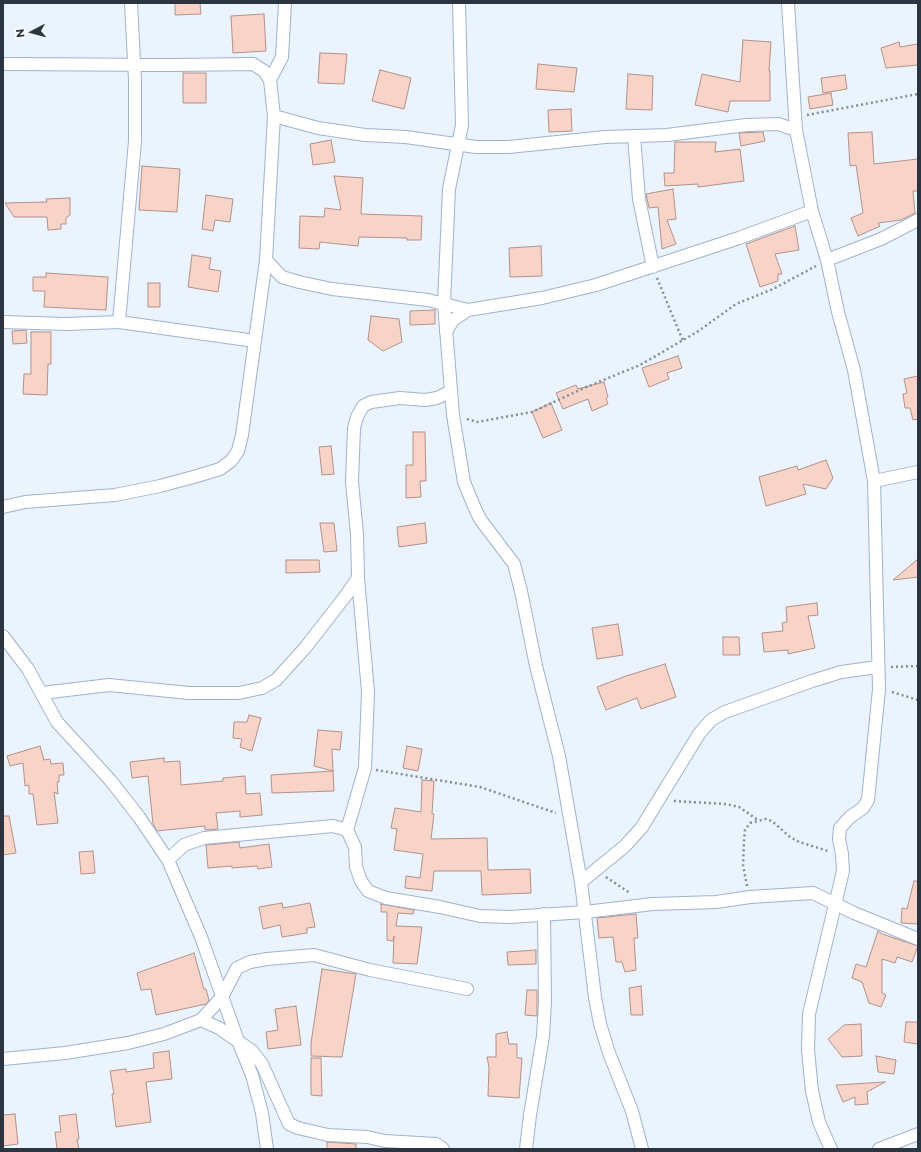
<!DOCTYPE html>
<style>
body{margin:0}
#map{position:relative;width:921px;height:1152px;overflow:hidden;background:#eaf3fe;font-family:Montserrat,sans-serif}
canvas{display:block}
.frame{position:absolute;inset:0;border:4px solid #2c353f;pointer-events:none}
.north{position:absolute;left:12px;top:12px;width:40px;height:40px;-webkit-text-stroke:3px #fff;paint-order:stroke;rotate:264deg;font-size:11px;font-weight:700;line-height:16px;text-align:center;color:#2c353f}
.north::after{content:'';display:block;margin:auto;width:14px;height:18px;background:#2c353f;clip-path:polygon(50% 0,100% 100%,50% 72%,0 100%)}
</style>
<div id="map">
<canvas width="921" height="1152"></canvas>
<div class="frame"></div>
<div class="north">N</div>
</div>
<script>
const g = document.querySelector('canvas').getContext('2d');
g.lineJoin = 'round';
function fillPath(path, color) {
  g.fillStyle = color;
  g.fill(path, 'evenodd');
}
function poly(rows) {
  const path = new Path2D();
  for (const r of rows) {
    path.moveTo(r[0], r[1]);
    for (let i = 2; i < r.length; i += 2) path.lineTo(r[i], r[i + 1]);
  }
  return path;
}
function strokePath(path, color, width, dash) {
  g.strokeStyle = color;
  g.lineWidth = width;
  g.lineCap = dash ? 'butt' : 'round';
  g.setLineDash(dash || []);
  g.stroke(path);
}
const building = poly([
 [175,3,200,3,201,14,175,15,175,3],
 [264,14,266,51,233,53,231,16,264,14],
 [743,40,771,42,769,71,770,71,770,101,730,101,728,112,695,105,702,74,740,82,743,40],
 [899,42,900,47,918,44,918,65,886,68,881,48,899,42],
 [320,53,347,54,344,84,318,83,320,53],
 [538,64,577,68,574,92,536,89,538,64],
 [380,70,411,78,404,109,372,101,380,70],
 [183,73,206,73,206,103,183,103,183,73],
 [628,74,653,76,652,110,626,109,628,74],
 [845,75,847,89,823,93,821,78,845,75],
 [831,93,833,105,810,109,808,97,831,93],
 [571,109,572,131,549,132,548,110,571,109],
 [763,132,765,141,741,146,739,133,763,132],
 [872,132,874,164,918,159,918,191,913,191,915,213,901,220,878,223,880,226,858,236,851,218,863,213,856,165,850,166,848,133,872,132],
 [331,140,335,162,313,165,310,144,331,140],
 [675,142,716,142,715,152,740,149,744,181,698,187,698,184,665,186,664,173,674,173,675,142],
 [142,166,180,169,177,212,139,210,142,166],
 [334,176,363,178,361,214,422,216,421,240,407,240,407,238,359,237,358,246,320,242,319,249,299,248,300,216,324,217,325,208,341,210,334,176],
 [673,189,676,219,667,220,676,244,662,249,658,207,649,208,646,194,673,189],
 [206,195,233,199,230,222,215,220,213,231,202,229,206,195],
 [70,198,70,215,66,218,66,224,61,224,61,229,48,230,47,217,14,217,5,203,47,202,46,199,70,198],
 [795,226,799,250,775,254,782,274,778,274,778,281,760,287,746,244,795,226],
 [541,246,542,276,510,277,509,248,541,246],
 [192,255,211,258,209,269,221,271,218,292,188,287,192,255],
 [46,273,108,277,106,310,44,307,45,291,33,291,33,277,46,277,46,273],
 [148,283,160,283,160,307,148,307,148,283],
 [435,310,435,324,410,325,410,311,435,310],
 [371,316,399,319,402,342,383,351,368,340,371,316],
 [26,330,27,343,13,344,12,331,26,330],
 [31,332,51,332,51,364,48,364,47,395,23,394,24,374,31,374,31,332],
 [678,356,682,368,667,373,669,379,649,387,642,368,678,356],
 [918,376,918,419,913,420,910,408,905,408,903,394,907,393,904,379,918,376],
 [604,382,608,397,606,398,608,404,592,411,588,399,563,409,556,393,576,385,578,389,604,382],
 [551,403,562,430,543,438,532,412,551,403],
 [413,432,425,432,426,481,420,481,421,497,406,498,406,465,413,465,413,432],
 [331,446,334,474,322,475,319,447,331,446],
 [826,460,833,478,826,489,803,484,806,494,766,506,759,477,797,466,798,470,826,460],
 [320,523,334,523,337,551,324,552,320,523],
 [425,523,427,543,399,547,397,527,425,523],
 [918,559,918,577,893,580,918,559],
 [286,560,319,560,320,572,286,573,286,560],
 [817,603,818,615,808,616,815,648,788,654,788,650,764,652,762,633,783,631,782,623,787,622,786,607,817,603],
 [618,624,623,655,597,659,592,628,618,624],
 [723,637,739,637,740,655,723,655,723,637],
 [665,664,676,697,641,709,637,698,606,710,597,687,626,676,665,664],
 [249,715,261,718,252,751,240,747,242,739,233,738,234,722,247,722,249,715],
 [318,730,342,732,340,750,332,749,333,771,314,766,318,730],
 [40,746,44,760,50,759,51,764,63,763,64,775,59,775,59,782,57,782,58,794,54,792,58,823,37,825,33,794,29,794,29,785,25,786,23,763,10,766,7,756,40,746],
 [407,746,422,749,418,771,403,768,407,746],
 [164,758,164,762,180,761,181,785,223,781,223,778,245,776,246,794,260,793,262,815,240,817,240,811,216,813,218,829,205,830,205,826,157,831,153,824,148,776,132,778,130,762,164,758],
 [333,771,334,791,272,793,271,775,333,771],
 [422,780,434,781,432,814,434,814,431,839,487,838,488,870,530,869,531,893,482,895,481,871,434,871,432,891,405,888,406,876,420,878,423,854,394,850,397,829,391,828,395,808,421,812,422,780],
 [3,816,9,816,16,853,3,855,3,816],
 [239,842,240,848,269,844,272,867,258,869,257,866,232,868,232,866,208,868,206,845,239,842],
 [93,851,95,873,81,874,79,852,93,851],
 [914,881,918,881,918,924,901,923,902,908,907,909,914,881],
 [282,903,283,908,310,903,315,927,307,928,307,933,282,937,280,925,263,929,259,907,282,903],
 [381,904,414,910,413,914,398,913,396,926,422,927,417,964,393,963,394,936,393,941,387,940,387,912,381,912,381,904],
 [636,914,638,938,634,938,636,970,625,972,622,962,616,962,613,937,599,938,597,918,636,914],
 [878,931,882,934,918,946,912,962,897,957,895,963,882,959,882,993,886,995,881,1007,869,1003,862,982,852,978,856,964,866,967,878,931],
 [536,950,536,964,508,965,507,952,536,950],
 [194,953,204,989,206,989,209,1000,206,1004,156,1015,151,989,141,990,137,973,194,953],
 [322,969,356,974,342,1057,311,1056,311,1043,322,969],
 [641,986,643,1015,631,1015,629,988,641,986],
 [527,990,537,990,537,1016,525,1015,527,990],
 [296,1006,301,1045,268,1049,266,1032,278,1030,275,1009,296,1006],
 [906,1022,918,1022,918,1044,904,1042,906,1022],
 [861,1024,862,1056,842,1057,828,1039,844,1025,861,1024],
 [507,1032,509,1044,517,1044,517,1058,522,1058,519,1098,488,1096,489,1067,487,1057,496,1057,496,1034,507,1032],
 [169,1051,172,1079,146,1082,151,1122,116,1127,112,1094,114,1094,110,1071,126,1069,126,1072,154,1068,153,1053,169,1051],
 [876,1056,896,1060,894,1074,878,1072,876,1056],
 [311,1058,321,1058,322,1096,311,1095,311,1058],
 [885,1082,867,1092,868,1104,855,1105,855,1097,843,1102,836,1085,885,1082],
 [15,1114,18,1144,3,1146,3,1115,15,1114],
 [76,1114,79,1139,77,1139,79,1149,57,1149,55,1132,61,1132,59,1116,76,1114],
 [327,1142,356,1144,356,1149,327,1149,327,1142]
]);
fillPath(building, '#f8d3c8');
strokePath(building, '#b39187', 1);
const street = poly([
 [459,3,462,125,449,189,444,304,453,415,464,482,473,504,480,519,514,564,521,591,536,666,559,756,581,882,595,997,600,1024,609,1053,632,1111,642,1149],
 [788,3,796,130,812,211,827,260,838,312,854,370,874,481,879,689,868,800,863,808,850,817,840,828,839,839,842,854,843,871,809,1014,808,1050,812,1091,819,1122,831,1149],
 [3,64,175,65,253,64,264,71,270,80,274,116,266,260,242,435,238,451,231,461,220,469,197,476,160,486,115,495,25,502,3,507],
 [270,80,282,57,285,3],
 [274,116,318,128,365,135,406,137,476,147,509,147,605,137,667,135,746,125,778,124,796,130],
 [634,136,639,199,653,267],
 [266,260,282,277,299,282,332,289,428,300,468,310],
 [827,260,881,239,918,220],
 [3,322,66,324,119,322,255,341],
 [119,322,135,141,135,80,131,3],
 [446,332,453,320,468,310,542,298,596,285,739,238,812,211],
 [874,481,918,472],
 [3,636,28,669,57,722,111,781,139,817,168,860,201,937,238,1041,252,1075,262,1113,267,1149],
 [42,693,109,685,189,693,239,693,262,688,276,680,305,648,347,594,358,578],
 [347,830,365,768,368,692,358,578,357,534,352,482,354,428,357,417,363,406,371,402,400,398,425,400,437,398,451,391],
 [168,860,184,845,204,838,333,826,347,830,355,847,356,867,361,881,368,891,386,898,440,907,480,916,510,917,585,912,653,904,716,902,750,897,813,893,854,913,918,939],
 [581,882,625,846,642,827,699,734,711,720,725,712,812,681,841,672,878,667],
 [201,1020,219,1028,252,1051,262,1064,289,1124,298,1128,328,1135,367,1137,385,1141,436,1144,443,1149],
 [3,1059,65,1053,128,1043,164,1034,201,1020,222,997,237,968,250,962,267,959,314,955,370,970,467,989],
 [526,1149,530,1115,543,1036,545,1002,544,914],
 [879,1149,918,1134]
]);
strokePath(street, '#9eb3cd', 14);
strokePath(poly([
 [807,115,918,94],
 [657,278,683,341],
 [467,419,477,422,532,412,584,388,640,365,697,332,736,304,773,289,816,266],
 [891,667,918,666],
 [892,692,918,700],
 [376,770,480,787,556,813],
 [674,801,726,804,739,807,758,820],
 [606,877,630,893],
 [747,886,743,865,744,841,745,830,750,823,766,819,772,821,790,837,799,842,828,851]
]), '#848d97', 2.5, [2, 3]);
strokePath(street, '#fff', 12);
</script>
